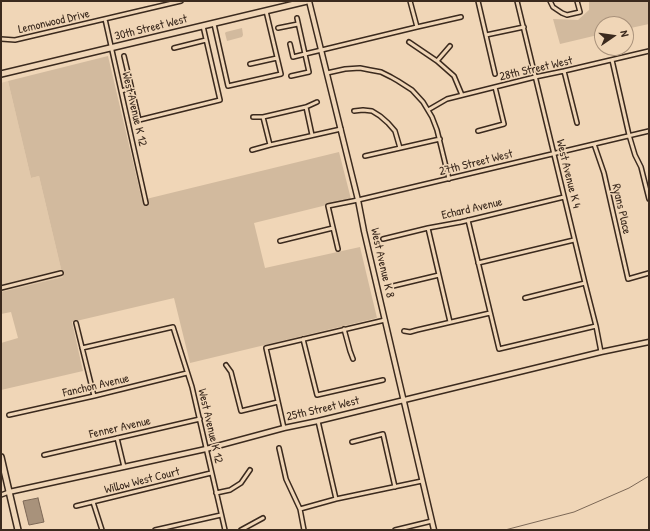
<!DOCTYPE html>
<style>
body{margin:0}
#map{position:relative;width:650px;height:531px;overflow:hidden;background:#f0d6b7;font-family:"Patrick Hand",sans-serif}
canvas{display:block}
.frame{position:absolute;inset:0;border:2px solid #3b2a1e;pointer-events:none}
.north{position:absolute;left:594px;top:16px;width:40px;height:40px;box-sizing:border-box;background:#f0d6b7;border:1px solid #a8917a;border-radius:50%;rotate:77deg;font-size:11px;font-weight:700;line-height:16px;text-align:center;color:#3b2a1e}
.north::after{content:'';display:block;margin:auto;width:14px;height:18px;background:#3b2a1e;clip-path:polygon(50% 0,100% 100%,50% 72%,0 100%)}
</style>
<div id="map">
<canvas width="650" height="531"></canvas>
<div class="frame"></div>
<div class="north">N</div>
</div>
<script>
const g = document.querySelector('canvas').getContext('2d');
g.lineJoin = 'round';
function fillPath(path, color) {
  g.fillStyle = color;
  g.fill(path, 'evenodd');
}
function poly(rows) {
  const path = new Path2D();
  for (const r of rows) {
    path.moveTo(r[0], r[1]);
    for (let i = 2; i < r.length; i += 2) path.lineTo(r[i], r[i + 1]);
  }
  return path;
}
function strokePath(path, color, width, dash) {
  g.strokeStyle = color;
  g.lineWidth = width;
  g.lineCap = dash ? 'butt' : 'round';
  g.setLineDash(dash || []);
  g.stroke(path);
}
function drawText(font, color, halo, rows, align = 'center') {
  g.font = font + ' "Patrick Hand",sans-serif';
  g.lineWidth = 3;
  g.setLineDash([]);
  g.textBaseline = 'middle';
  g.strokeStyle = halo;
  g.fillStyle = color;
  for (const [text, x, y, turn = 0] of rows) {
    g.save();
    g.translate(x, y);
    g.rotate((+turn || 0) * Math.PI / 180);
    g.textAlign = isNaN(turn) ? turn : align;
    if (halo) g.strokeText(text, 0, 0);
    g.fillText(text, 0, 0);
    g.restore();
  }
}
fillPath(poly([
 [8,81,31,178,39,176,63,277,1,292,1,83]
]), '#e1c8aa');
fillPath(poly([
 [589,1,649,1,649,24,626,29,626,24,602,24,602,34,560,44,553,19,578,20,589,10],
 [242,28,243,35,242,37,227,41,225,33,226,32],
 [108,56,142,200,339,152,351,199,254,223,265,268,360,247,377,318,190,363,174,298,72,322,83,371,1,390,1,343,18,338,11,312,1,314,1,292,63,277,39,176,31,178,8,81]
]), '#d2ba9e');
const water = poly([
 [38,498,44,522,29,525,23,501,38,498]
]);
fillPath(water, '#a8927b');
strokePath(water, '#7c6856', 1);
strokePath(poly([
 [505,530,574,512,629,488,649,476]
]), '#7c6856', 1);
const minor = poly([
 [478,1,495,74],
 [517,1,585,283,596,326,601,352],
 [550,1,553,7,562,13,567,15,580,12,577,1],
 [105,19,146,203],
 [214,24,228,86,281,74,266,11],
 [417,27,461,17],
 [278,28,298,24],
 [486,35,524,27],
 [1,39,15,40,181,1],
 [409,42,437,61,454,76,462,95],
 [290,44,293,57,305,54,297,18],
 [174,48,206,40],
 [124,56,139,120,220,100,203,26],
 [612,60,629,135,635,155,641,167,649,199],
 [437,61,450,46],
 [250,64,277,58],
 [564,71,577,123],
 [327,73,345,69,360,68,370,70,381,72,391,77,398,81,412,90,423,102,432,117,437,130,449,179],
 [291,76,309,72,305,54,417,27,410,1],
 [121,91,131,88],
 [306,107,312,135],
 [428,110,447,99,535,77,564,71,649,51],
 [354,111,363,110,372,111,380,116,388,123,395,131,400,148],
 [253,117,263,117,306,107,317,102],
 [263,117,270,145],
 [478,131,504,124,495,87],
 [594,144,604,173,628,279,649,273],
 [252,150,270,145,341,129],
 [365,156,440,139],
 [468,220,499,349,596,326],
 [428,228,450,322],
 [383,239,428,228,461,222,564,197],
 [280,241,333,228],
 [338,249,328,206,358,200,649,131],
 [478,263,574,240],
 [393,286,439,275],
 [1,288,61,273],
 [525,298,585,283],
 [76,323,94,396],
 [344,329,350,351,353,359],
 [404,331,410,332,417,330,490,313],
 [303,339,317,395,383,380],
 [82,348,173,327,192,387,225,530],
 [226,365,231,372,241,411,278,402],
 [9,415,94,396,187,373],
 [318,421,336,499],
 [284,428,266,348,385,320],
 [117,438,124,467],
 [352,442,383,434,395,487],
 [279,448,286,479,300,509,304,530],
 [44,455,200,419],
 [216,493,230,490,241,483,250,470],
 [1,495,9,492],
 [93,502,102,530],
 [76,506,211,473],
 [300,509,336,499,422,481],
 [155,530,221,515],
 [241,530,263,518],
 [395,530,432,521]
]);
const tertiary = poly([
 [309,1,358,200,364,231,434,530],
 [9,492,206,449,284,428,318,421,601,352,649,342]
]);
const primary = poly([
 [1,74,307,1],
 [1,457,18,530]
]);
strokePath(minor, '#3b2a1e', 6);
strokePath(tertiary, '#3b2a1e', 7);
strokePath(primary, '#3b2a1e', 8);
strokePath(minor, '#f0d6b7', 3);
strokePath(tertiary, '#f0d6b7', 4);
strokePath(primary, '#f0d6b7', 5);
drawText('12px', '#3b2a1e', '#f0d6b7', [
 ["Lemonwood Drive",54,22,-13],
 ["30th Street West",151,28,-14],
 ["28th Street West",536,69,-13],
 ["West Avenue K 12",134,109,77],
 ["27th Street West",476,163,-14],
 ["West Avenue K 4",568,174,76],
 ["Echard Avenue",472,209,-13],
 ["Ryans Place",621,209,77],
 ["West Avenue K 8",382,263,77],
 ["Fanchon Avenue",96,386,-13],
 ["25th Street West",323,409,-13],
 ["West Avenue K 12",210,426,77],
 ["Fenner Avenue",120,428,-13],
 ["Willow West Court",142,481,-14]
]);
</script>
